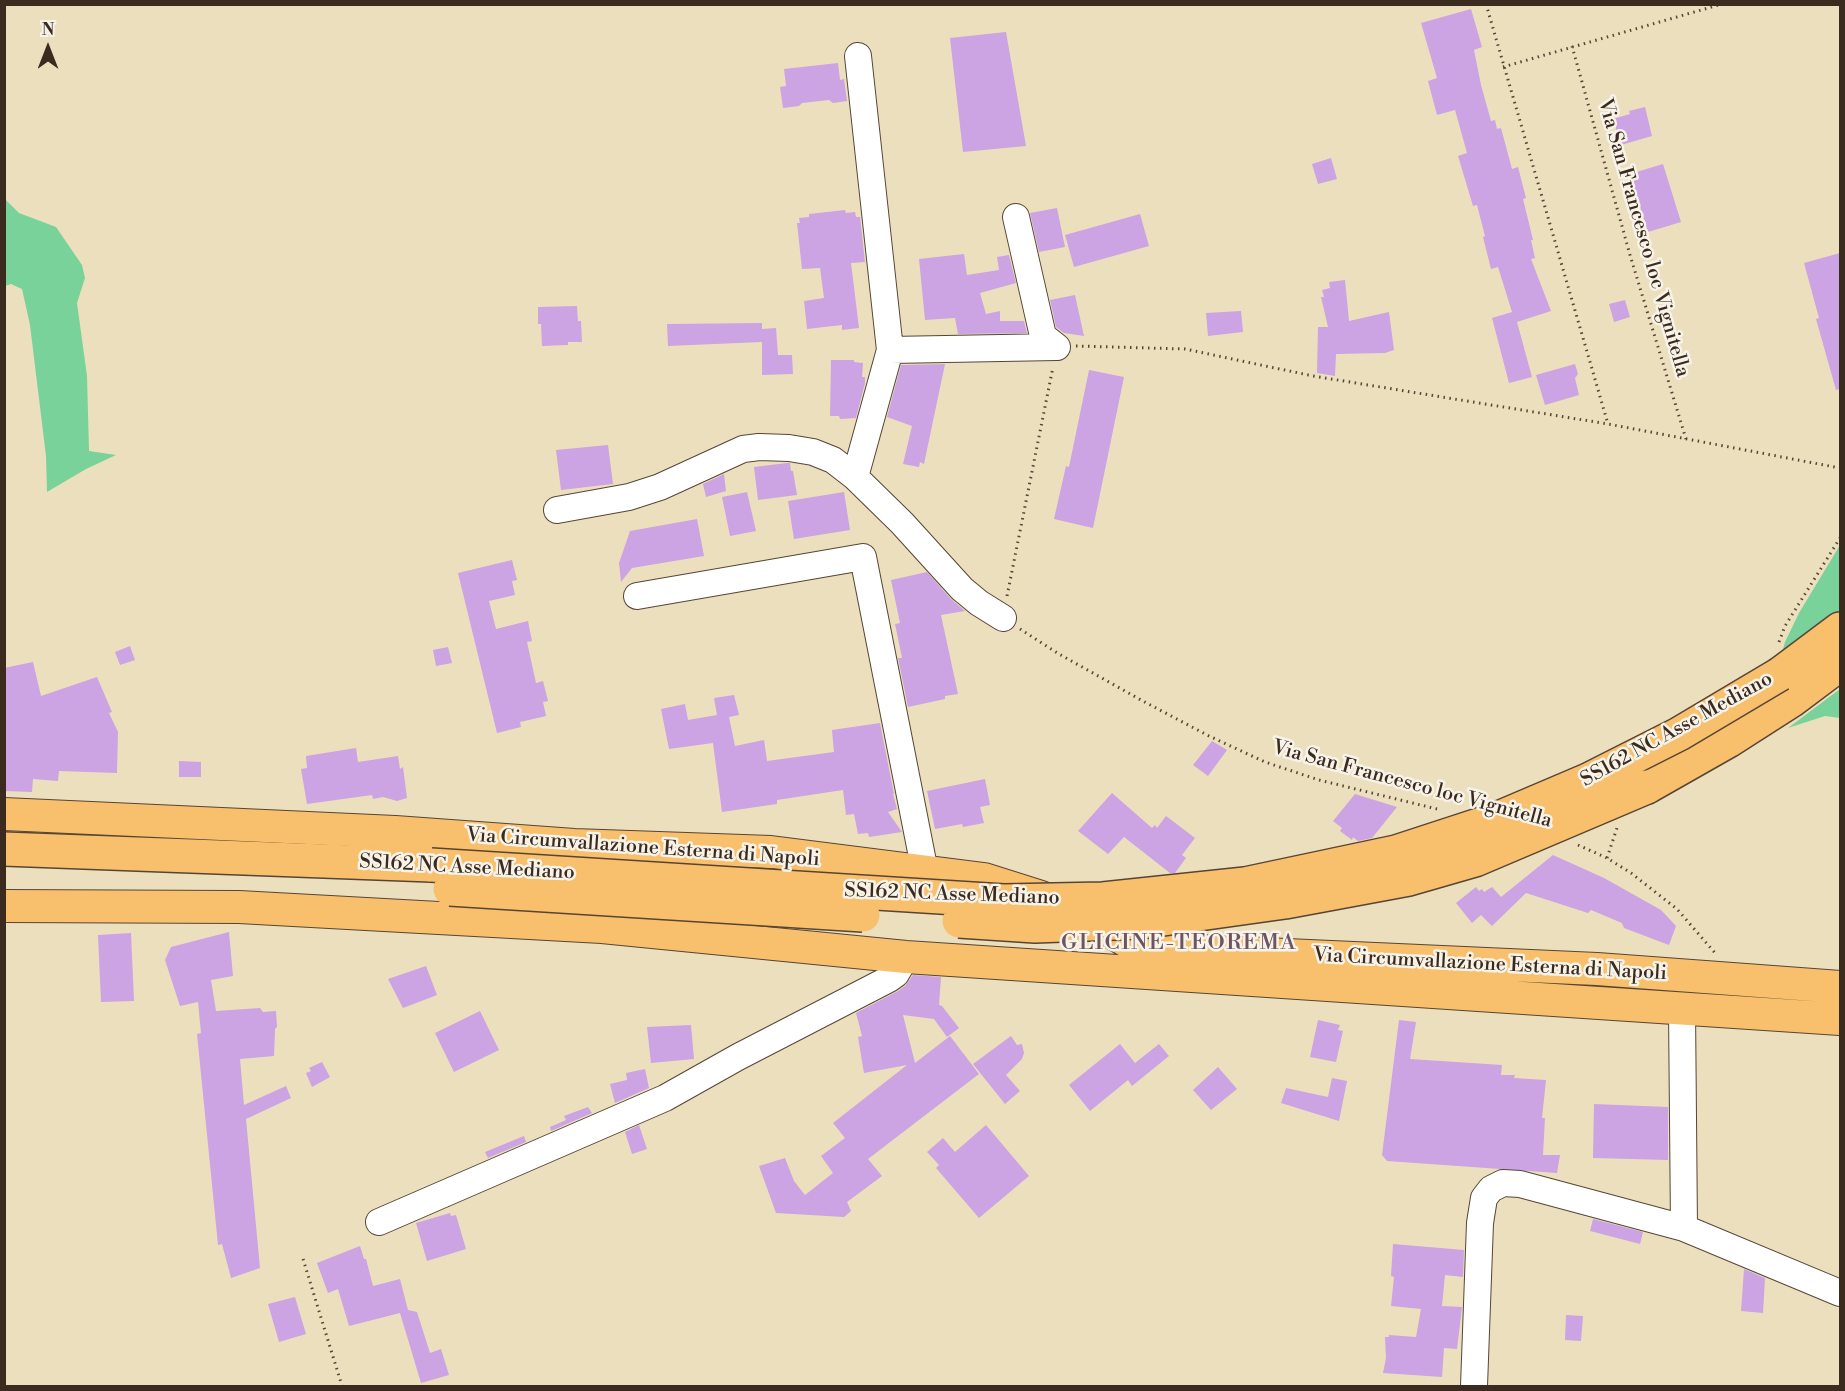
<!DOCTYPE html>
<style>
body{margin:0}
#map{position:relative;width:1845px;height:1391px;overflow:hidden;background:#ecdfbe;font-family:"Libre Bodoni",serif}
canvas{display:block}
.frame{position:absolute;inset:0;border:6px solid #3b2a1e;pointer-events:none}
.north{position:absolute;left:18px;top:18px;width:60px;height:60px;-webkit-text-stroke:4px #f7f3e8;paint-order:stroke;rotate:0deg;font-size:16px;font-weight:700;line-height:24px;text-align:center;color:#3b2a1e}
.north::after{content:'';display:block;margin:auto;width:21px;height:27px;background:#3b2a1e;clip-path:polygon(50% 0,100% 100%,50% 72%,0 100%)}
</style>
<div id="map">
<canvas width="1845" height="1391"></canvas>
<div class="frame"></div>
<div class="north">N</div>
</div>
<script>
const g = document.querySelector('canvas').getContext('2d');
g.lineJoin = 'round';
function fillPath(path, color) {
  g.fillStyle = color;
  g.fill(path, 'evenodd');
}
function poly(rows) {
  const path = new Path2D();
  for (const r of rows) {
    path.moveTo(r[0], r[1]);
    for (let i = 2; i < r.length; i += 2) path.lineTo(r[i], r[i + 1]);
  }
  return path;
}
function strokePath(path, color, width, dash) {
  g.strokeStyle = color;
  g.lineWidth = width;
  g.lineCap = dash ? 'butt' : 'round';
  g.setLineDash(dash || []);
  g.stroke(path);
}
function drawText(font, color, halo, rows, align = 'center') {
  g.font = font + ' "Libre Bodoni",serif';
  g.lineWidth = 5;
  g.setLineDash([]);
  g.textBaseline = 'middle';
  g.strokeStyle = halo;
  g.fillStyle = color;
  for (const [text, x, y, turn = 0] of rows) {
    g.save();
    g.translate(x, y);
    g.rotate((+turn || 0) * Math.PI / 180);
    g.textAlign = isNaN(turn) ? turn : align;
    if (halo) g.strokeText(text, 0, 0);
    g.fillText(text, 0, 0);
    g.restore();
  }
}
fillPath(poly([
 [4,198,19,213,56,227,82,265,85,278,77,303,87,376,89,451,116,455,86,469,47,492,46,456,30,325,22,289,11,284,5,286],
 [1840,545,1840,612,1782,653,1785,642,1799,613],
 [1840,689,1840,718,1825,716,1788,728]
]), '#78d299');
fillPath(poly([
 [1471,9,1482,47,1474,50,1481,85,1491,121,1495,120,1497,129,1501,128,1512,169,1518,167,1526,198,1523,199,1533,240,1531,240,1535,258,1531,259,1551,311,1517,322,1532,377,1509,383,1492,318,1512,312,1498,267,1491,269,1483,237,1485,236,1477,205,1473,206,1458,156,1467,153,1455,110,1437,115,1428,81,1437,78,1421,23],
 [1006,32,1026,146,963,152,950,38],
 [838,63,840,80,844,79,847,101,833,103,829,100,802,103,799,106,783,108,780,87,786,86,784,69],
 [1645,107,1652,136,1621,145,1613,119,1630,114,1629,111],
 [1331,158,1337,179,1318,184,1312,164],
 [1663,164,1681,222,1648,232,1630,174],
 [1057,208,1065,247,1039,252,1030,213],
 [845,210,846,213,855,212,856,217,860,217,865,262,851,263,859,328,842,330,842,325,807,329,804,301,824,298,820,268,802,269,797,223,800,223,799,218,809,217,809,214],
 [1140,214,1149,246,1074,267,1065,235],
 [1840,253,1840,389,1836,390,1816,319,1819,318,1804,263],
 [964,254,967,275,999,270,997,257,1009,255,1016,283,980,293,986,314,1000,311,1000,321,1024,321,1027,333,958,334,955,318,925,320,919,259],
 [1345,280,1349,321,1389,312,1394,350,1385,353,1336,354,1335,376,1317,373,1318,327,1328,327,1321,297,1324,297,1322,290,1330,288,1329,282],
 [1075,295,1084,336,1064,333,1056,327,1050,300],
 [1625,300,1630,317,1614,322,1609,304],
 [577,306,578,321,581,321,582,342,568,342,568,345,542,346,541,324,538,324,538,307],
 [1241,311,1243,332,1208,336,1206,313],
 [762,323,762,329,776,328,778,355,792,355,793,374,762,375,762,342,668,346,667,324],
 [831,360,854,360,854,362,863,363,862,377,865,377,865,383,856,418,840,419,839,416,830,416],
 [945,364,924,464,920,462,919,467,903,464,912,426,887,417,901,365],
 [1575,364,1578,374,1575,378,1579,395,1545,405,1536,375],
 [1089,370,1124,377,1093,528,1054,519,1066,466,1069,467],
 [608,445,613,484,561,490,556,450],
 [787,463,790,463,791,471,793,471,797,495,758,500,754,467],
 [724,474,726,491,706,497,703,484],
 [747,492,756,531,730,536,722,497],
 [844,492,850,530,794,539,788,501],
 [697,519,704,556,632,568,621,582,619,563,630,531],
 [512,560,517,580,512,581,515,595,489,601,496,629,528,621,532,641,527,642,536,683,543,681,548,701,543,702,546,716,520,722,521,727,497,733,458,573],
 [927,572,951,599,965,611,941,615,958,694,945,696,945,699,908,707,898,658,902,658,895,624,900,623,891,580],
 [130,646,135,660,120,665,115,652],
 [448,647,452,663,436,666,433,650],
 [33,662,41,696,97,677,112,712,109,713,118,732,117,773,59,771,58,781,33,779,32,792,4,791,4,668],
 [734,695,739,715,729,717,735,746,764,740,767,761,834,752,832,730,880,723,894,794,893,794,897,809,888,812,902,832,869,837,868,833,858,834,854,814,846,815,843,790,777,800,777,804,722,812,713,743,669,749,661,709,685,704,688,720,717,715,714,698],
 [1212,741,1227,750,1208,776,1193,765],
 [356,748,358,762,398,756,400,769,403,767,407,798,397,801,383,797,373,799,372,795,307,804,301,769,307,768,306,756],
 [179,761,201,762,201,777,179,777],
 [985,779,990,805,980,807,984,823,963,827,962,824,935,829,927,791],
 [1112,793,1152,828,1155,825,1157,828,1166,816,1195,838,1182,855,1186,858,1175,873,1170,873,1124,837,1108,854,1078,831],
 [1355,794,1397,807,1372,838,1358,841,1353,837,1352,840,1340,831,1342,828,1333,821],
 [1553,855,1604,878,1661,910,1676,926,1669,945,1624,928,1622,923,1591,910,1588,913,1526,893,1492,926,1481,915,1472,923,1456,903,1476,887,1479,891,1482,889,1484,892,1492,887,1501,897],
 [229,932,233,976,211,980,216,1011,260,1008,263,1012,276,1011,277,1027,275,1029,274,1056,240,1059,244,1105,286,1086,291,1098,246,1119,260,1268,231,1278,222,1244,218,1245,197,1034,201,1033,198,1002,180,1006,165,960,171,947],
 [131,933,134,1001,101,1002,98,935],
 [426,966,437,995,403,1008,388,979],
 [913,975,941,977,939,1005,942,1006,959,1028,947,1037,934,1019,903,1015,915,1063,950,1036,979,1074,868,1159,882,1176,847,1202,851,1211,844,1217,776,1213,759,1166,785,1158,794,1181,805,1195,833,1173,821,1156,845,1138,833,1123,907,1065,864,1073,858,1037,862,1036,856,1013,898,991,905,986],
 [480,1011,499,1050,454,1072,435,1033],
 [1318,1020,1340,1025,1338,1030,1343,1031,1336,1062,1310,1057],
 [1399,1020,1416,1022,1410,1059,1502,1065,1501,1075,1515,1075,1514,1078,1546,1080,1542,1118,1545,1118,1543,1155,1560,1155,1557,1173,1387,1161,1382,1155],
 [691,1025,694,1059,651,1063,647,1027],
 [1011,1036,1017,1045,1022,1044,1024,1053,1022,1059,1006,1075,1020,1091,1005,1104,973,1064],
 [1120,1044,1135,1063,1159,1044,1169,1056,1132,1086,1128,1080,1090,1111,1069,1085],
 [322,1062,330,1077,312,1087,306,1073,311,1071,309,1068],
 [1218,1067,1237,1089,1211,1110,1193,1090],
 [645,1069,649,1088,615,1103,610,1084,627,1080,626,1073],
 [1332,1078,1347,1081,1339,1121,1281,1103,1286,1088,1328,1097],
 [1594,1104,1668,1107,1668,1160,1593,1158],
 [588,1107,592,1113,551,1131,550,1127,566,1120,564,1116],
 [639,1125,647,1149,632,1154,625,1132],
 [986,1125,1029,1176,979,1218,936,1168,939,1165,927,1152,943,1138,955,1152],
 [524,1136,526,1142,488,1158,485,1152],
 [450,1213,451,1216,456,1215,466,1249,427,1261,416,1223],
 [1593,1219,1643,1232,1640,1244,1590,1231],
 [1393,1244,1464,1250,1463,1277,1445,1275,1442,1306,1462,1307,1457,1349,1444,1348,1442,1377,1383,1373,1386,1358,1385,1337,1389,1337,1389,1335,1416,1337,1421,1309,1391,1306,1394,1277,1391,1276],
 [360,1246,364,1259,366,1259,373,1286,400,1279,408,1310,417,1312,430,1353,441,1349,449,1375,421,1383,400,1313,349,1326,338,1289,328,1293,317,1263],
 [1744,1269,1765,1278,1763,1313,1741,1311],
 [295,1297,306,1334,279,1342,268,1304],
 [1566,1315,1583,1316,1581,1341,1565,1340]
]), '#cca3e3');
const minor = poly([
 [858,56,890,350],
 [1016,217,1043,336,1057,347],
 [855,477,890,350,1057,347],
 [557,510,629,497,660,487,743,449,759,447,789,448,813,452,833,460,855,477,902,523,962,589,979,603,1003,618],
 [637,596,863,557,925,872],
 [1682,1009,1684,1228,1840,1293],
 [379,1222,665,1098,738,1057,889,979,896,974,906,957],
 [1474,1386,1480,1223,1484,1198,1491,1189,1503,1183,1520,1184,1684,1228]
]);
const major = poly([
 [4,814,395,832,574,845,771,852,984,879,1041,897],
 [4,906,239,907,602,927,906,957,1840,1019],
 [1086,917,1135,946,1154,949,1597,969,1840,987]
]);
const highway = poly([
 [1780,674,1840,629],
 [1647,787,1728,741,1792,700,1840,664],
 [4,849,431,865]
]);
strokePath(minor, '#564536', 28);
strokePath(major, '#564536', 34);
strokePath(highway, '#564536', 36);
strokePath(poly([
 [1486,4,1608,424],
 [1572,46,1630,255,1686,439],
 [1503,67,1722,4],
 [1076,346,1185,349,1313,376,1608,424,1840,468],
 [1007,596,1053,367],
 [1020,629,1059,654,1141,700,1209,736,1265,762,1319,780,1441,810],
 [1779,642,1785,626,1840,538],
 [1578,845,1607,858,1631,873,1677,909,1715,953],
 [1607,858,1617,828],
 [303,1259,342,1386]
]), '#564536', 3, [1.5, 4.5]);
strokePath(minor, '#fff', 26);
strokePath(major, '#f8bf6c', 32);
strokePath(highway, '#f8bf6c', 33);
const highwayBridge = poly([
 [431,865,1004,901,1103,899,1245,884,1396,852,1494,820,1588,780,1679,734,1780,674],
 [450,889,863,915],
 [959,921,1035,926,1142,922,1285,902,1409,879,1475,860,1647,787]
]);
strokePath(highwayBridge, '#564536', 36, []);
strokePath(highwayBridge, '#f8bf6c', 33);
drawText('20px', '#3b2a1e', '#f7f3e8', [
 ["Via San Francesco loc Vignitella",1643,238,74],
 ["SS162 NC Asse Mediano",1677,730,-29],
 ["Via San Francesco loc Vignitella",1412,785,15],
 ["Via Circumvallazione Esterna di Napoli",643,848,4],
 ["SS162 NC Asse Mediano",467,868,3],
 ["SS162 NC Asse Mediano",952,895,2],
 ["Via Circumvallazione Esterna di Napoli",1490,965,3]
]);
g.letterSpacing = '1.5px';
drawText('22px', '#6e5463', '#f7f3e8', [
 ["GLICINE-TEOREMA",1179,944]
]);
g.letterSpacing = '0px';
</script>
